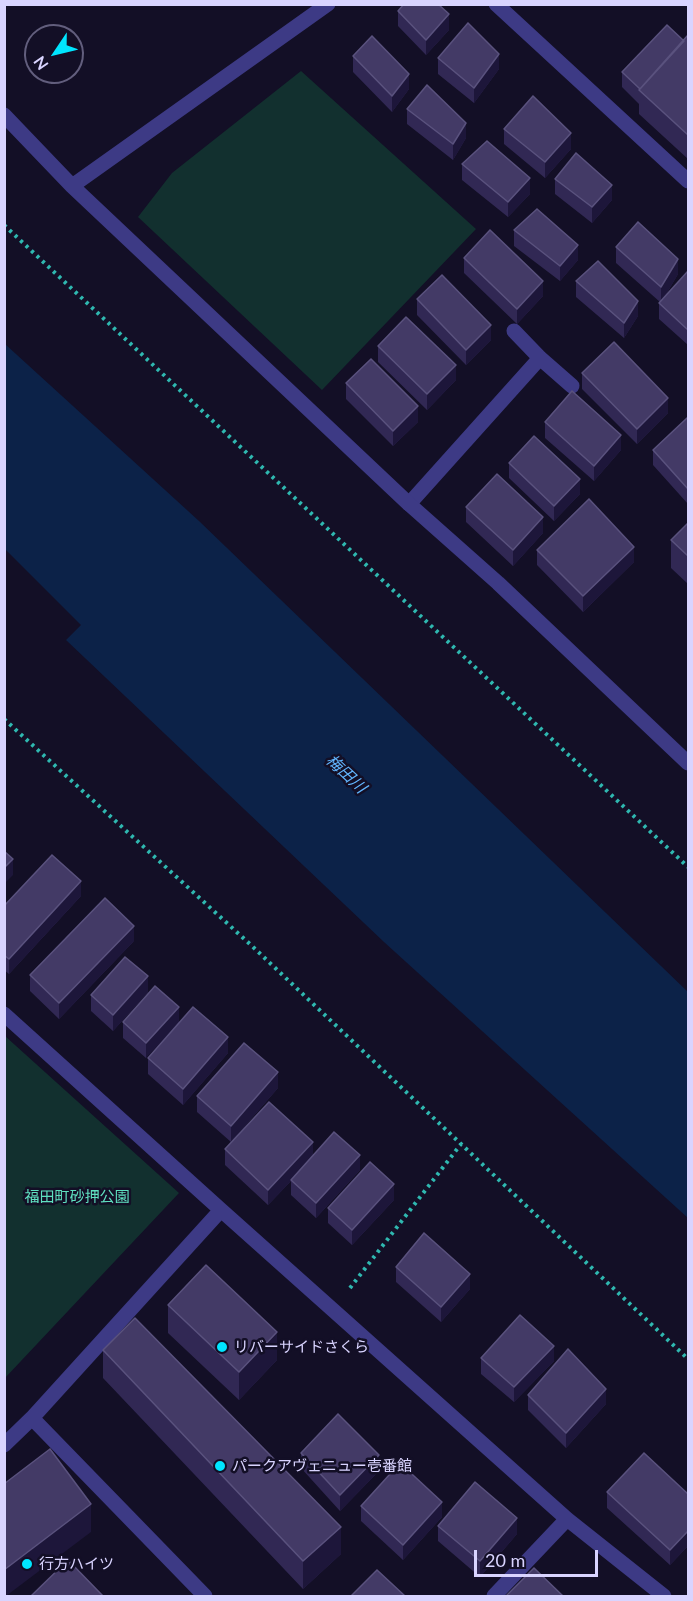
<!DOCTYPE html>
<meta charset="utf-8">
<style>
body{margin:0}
#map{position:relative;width:693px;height:1601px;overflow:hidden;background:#130f26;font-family:Lato,sans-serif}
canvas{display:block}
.frame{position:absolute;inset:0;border:6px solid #d9d4ff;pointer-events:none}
.north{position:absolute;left:24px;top:24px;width:60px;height:60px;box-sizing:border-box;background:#130f26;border:2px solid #625e7d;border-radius:50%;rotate:235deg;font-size:16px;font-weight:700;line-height:24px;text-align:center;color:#d9d4ff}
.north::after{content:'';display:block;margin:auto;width:21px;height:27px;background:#00e5ff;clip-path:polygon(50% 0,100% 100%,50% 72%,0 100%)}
.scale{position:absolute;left:474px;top:1550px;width:124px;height:27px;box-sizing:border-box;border:3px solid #d9d4ff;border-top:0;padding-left:8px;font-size:18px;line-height:21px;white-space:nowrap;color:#d9d4ff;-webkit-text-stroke:4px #130f26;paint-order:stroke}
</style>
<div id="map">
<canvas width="693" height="1601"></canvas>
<div class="frame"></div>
<div class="north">N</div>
<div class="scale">20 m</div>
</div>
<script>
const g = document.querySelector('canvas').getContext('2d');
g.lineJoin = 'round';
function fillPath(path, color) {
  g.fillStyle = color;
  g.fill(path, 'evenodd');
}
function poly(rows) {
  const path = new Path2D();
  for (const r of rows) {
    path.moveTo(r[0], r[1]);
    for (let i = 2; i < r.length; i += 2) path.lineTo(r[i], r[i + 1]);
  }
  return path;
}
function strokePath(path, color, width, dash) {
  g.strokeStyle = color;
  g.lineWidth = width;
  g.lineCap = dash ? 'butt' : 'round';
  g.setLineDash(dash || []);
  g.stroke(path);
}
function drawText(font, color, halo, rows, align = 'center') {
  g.font = font + ' Lato,"Noto Sans JP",sans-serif';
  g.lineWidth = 5;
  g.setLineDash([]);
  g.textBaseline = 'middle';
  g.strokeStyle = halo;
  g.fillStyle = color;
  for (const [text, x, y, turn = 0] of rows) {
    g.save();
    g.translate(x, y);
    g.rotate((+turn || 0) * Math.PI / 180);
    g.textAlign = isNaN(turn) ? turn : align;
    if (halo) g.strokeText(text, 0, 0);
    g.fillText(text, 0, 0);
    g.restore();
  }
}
fillPath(poly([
 [301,71,476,229,322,390,138,217,172,173],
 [5,1036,179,1193,5,1378]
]), '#12302f');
fillPath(poly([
 [5,344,199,521,688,992,688,1218,384,942,66,640,81,625,5,549]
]), '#0c2248');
strokePath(poly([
 [4,225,688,867],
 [4,719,252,946,688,1359],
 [350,1288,461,1144]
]), '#2fb8b0', 4, [3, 4.5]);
strokePath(poly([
 [514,331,540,358,572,386],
 [409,504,540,358]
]), '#3d3a85', 15);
strokePath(poly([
 [496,4,688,181],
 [4,115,72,186,409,504,498,583,688,763],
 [72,186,328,4],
 [4,1014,221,1210,567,1519,664,1596],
 [32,1418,205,1596],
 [4,1445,32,1418,221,1210],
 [494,1596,567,1519]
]), '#3d3a85', 15);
fillPath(poly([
 [398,11,449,30,426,55,398,26],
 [688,35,688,159,639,114,639,104,622,87,622,72,684,41],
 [353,56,409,89,392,112,353,72],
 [438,58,499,69,474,103,438,74],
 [407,109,466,138,453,160,407,124],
 [504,129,571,149,545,178,504,144],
 [462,164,530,194,508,217,462,180],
 [555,179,612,200,592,223,555,194],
 [514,230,578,260,560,281,514,246],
 [616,247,678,274,664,298,688,271,688,345,659,319,659,303,660,302,616,263],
 [464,258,543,296,517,324,464,273],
 [576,281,638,316,624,338,576,297],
 [417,299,491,340,466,365,417,315],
 [378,346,456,380,427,410,378,362],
 [582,373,668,413,637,444,582,389],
 [346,383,418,422,393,446,346,399],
 [688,420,688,504,653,465,653,450],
 [545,422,621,450,594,481,545,438],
 [509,463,580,494,554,521,509,478],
 [466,507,543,533,513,566,466,522],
 [688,523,688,584,671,568,671,540],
 [537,550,634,562,583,612,537,565],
 [81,896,9,974,4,970,4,906],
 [134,941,59,1019,30,991,30,975],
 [148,992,113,1031,91,1011,91,995],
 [179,1007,146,1058,123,1038,123,1022],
 [228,1053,183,1105,148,1074,148,1058],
 [278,1088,231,1142,197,1112,197,1096],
 [225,1149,313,1155,360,1170,316,1218,291,1195,291,1181,268,1205,225,1165],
 [394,1200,352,1245,328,1223,328,1208],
 [396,1267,470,1289,441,1322,396,1282],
 [168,1305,277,1360,239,1400,168,1333],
 [103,1350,341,1554,303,1589,103,1378],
 [481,1358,554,1361,514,1402,481,1374],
 [528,1395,606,1404,566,1448,528,1410],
 [301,1453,379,1471,340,1511,301,1468],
 [607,1492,688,1494,688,1546,670,1565,607,1508],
 [361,1506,442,1517,403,1560,361,1521],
 [438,1526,517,1534,480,1577,438,1541]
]), '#312854');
fillPath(poly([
 [449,14,449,30,426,55,426,40],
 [499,54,499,69,474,103,474,88],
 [409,74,409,89,392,112,392,96],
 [466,123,466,138,453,160,453,144],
 [571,133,571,149,545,178,545,162],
 [530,178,530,194,508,217,508,202],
 [612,185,612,200,592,223,592,207],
 [578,245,578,260,560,281,560,266],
 [678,259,678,274,661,303,661,287],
 [543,281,543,296,517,324,517,309],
 [638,301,638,316,624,338,624,323],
 [491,325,491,340,466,365,466,350],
 [456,365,456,380,427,410,427,394],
 [668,398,668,413,637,444,637,429],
 [418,406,418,422,393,446,393,431],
 [621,435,621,450,594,481,594,466],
 [580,479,580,494,554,521,554,506],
 [543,517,543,533,513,566,513,550],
 [634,547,634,562,583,612,583,596],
 [13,859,13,875,4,884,4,868],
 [81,881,81,896,9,974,9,959],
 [134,926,134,941,59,1019,59,1003],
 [148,976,148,992,113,1031,113,1015],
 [179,1007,179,1023,146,1058,146,1043],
 [228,1037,228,1053,183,1105,183,1089],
 [278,1072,278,1088,231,1142,231,1126],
 [313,1142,313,1158,291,1180,291,1181,268,1205,268,1190],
 [360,1155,360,1170,316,1218,316,1203],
 [394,1184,394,1200,352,1245,352,1230],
 [470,1274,470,1289,441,1322,441,1307],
 [277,1332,277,1360,239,1400,239,1372],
 [554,1346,554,1361,514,1402,514,1387],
 [606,1389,606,1404,566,1448,566,1433],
 [379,1455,379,1471,340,1511,340,1495],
 [442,1502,442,1517,403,1560,403,1545],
 [91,1504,91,1532,6,1596,4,1596,4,1570],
 [517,1518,517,1534,480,1577,480,1561],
 [341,1527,341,1554,303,1589,303,1561],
 [688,1531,688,1546,670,1565,670,1550]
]), '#1d163a');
const building = poly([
 [404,4,438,4,449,14,426,40,398,11,404,4],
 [468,23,499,54,474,88,438,58,468,23],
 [667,25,684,41,640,89,622,72,667,25],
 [688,35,688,135,639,90,688,35],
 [372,36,409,74,392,96,353,56,372,36],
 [427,85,466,123,453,144,407,109,427,85],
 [533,96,571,133,545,162,504,129,533,96],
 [487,141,530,178,508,202,462,164,487,141],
 [576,153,612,185,592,207,555,179,576,153],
 [537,209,578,245,560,266,514,230,537,209],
 [638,222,678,259,661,287,616,247,638,222],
 [490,230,543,281,517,309,464,258,490,230],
 [598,261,638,301,624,323,576,281,598,261],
 [688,271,688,330,659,303,688,271],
 [442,275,491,325,466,350,417,299,442,275],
 [406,317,456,365,427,394,378,346,406,317],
 [614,342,668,398,637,429,582,373,614,342],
 [371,359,418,406,393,431,346,383,371,359],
 [572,391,621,435,594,466,545,422,572,391],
 [687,418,688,420,688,489,653,450,687,418],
 [534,436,580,479,554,506,509,463,534,436],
 [497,474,543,517,513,550,466,507,497,474],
 [589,499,634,547,583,596,537,550,589,499],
 [688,523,688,556,671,540,688,523],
 [4,851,13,859,4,868,4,851],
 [52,855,81,881,9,959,4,955,4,906,52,855],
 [105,898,134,926,59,1003,30,975,105,898],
 [125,957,148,976,113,1015,91,995,125,957],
 [155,986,179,1007,146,1043,123,1022,155,986],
 [193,1007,228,1037,183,1089,148,1058,193,1007],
 [244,1043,278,1072,231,1126,197,1096,244,1043],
 [269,1102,313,1142,268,1190,225,1149,269,1102],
 [334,1132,360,1155,316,1203,291,1180,334,1132],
 [370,1162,394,1184,352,1230,328,1208,370,1162],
 [424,1233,470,1274,441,1307,396,1267,424,1233],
 [206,1265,277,1332,239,1372,168,1305,206,1265],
 [520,1315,554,1346,514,1387,481,1358,520,1315],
 [135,1318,341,1527,303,1561,103,1350,135,1318],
 [568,1349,606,1389,566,1433,528,1395,568,1349],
 [338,1414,379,1455,340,1495,301,1453,338,1414],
 [50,1449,91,1504,4,1570,4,1484,50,1449],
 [644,1453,688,1494,688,1531,670,1550,607,1492,644,1453],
 [400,1463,442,1502,403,1545,361,1506,400,1463],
 [475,1482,517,1518,480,1561,438,1526,475,1482],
 [68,1560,103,1596,31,1596,68,1560],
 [534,1568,563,1596,506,1596,534,1568],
 [377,1570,405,1596,351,1596,377,1570]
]);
fillPath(building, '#433a66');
strokePath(building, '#5a527e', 1.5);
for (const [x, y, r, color] of [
 [222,1347,6,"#00e5ff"],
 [220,1466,6,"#00e5ff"],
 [27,1564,6,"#00e5ff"]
]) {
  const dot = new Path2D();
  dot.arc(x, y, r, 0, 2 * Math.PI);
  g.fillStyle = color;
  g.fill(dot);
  strokePath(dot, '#130f26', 2);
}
drawText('15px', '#5fe0c0', '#130f26', [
 ["福田町砂押公園",77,1197]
]);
drawText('15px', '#d9d4ff', '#130f26', [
 ["リバーサイドさくら",234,1347],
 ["パークアヴェニュー壱番館",232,1466],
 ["行方ハイツ",39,1564]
], 'left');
drawText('italic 16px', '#62b6ff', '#130f26', [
 ["梅田川",346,774,43]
]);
</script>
